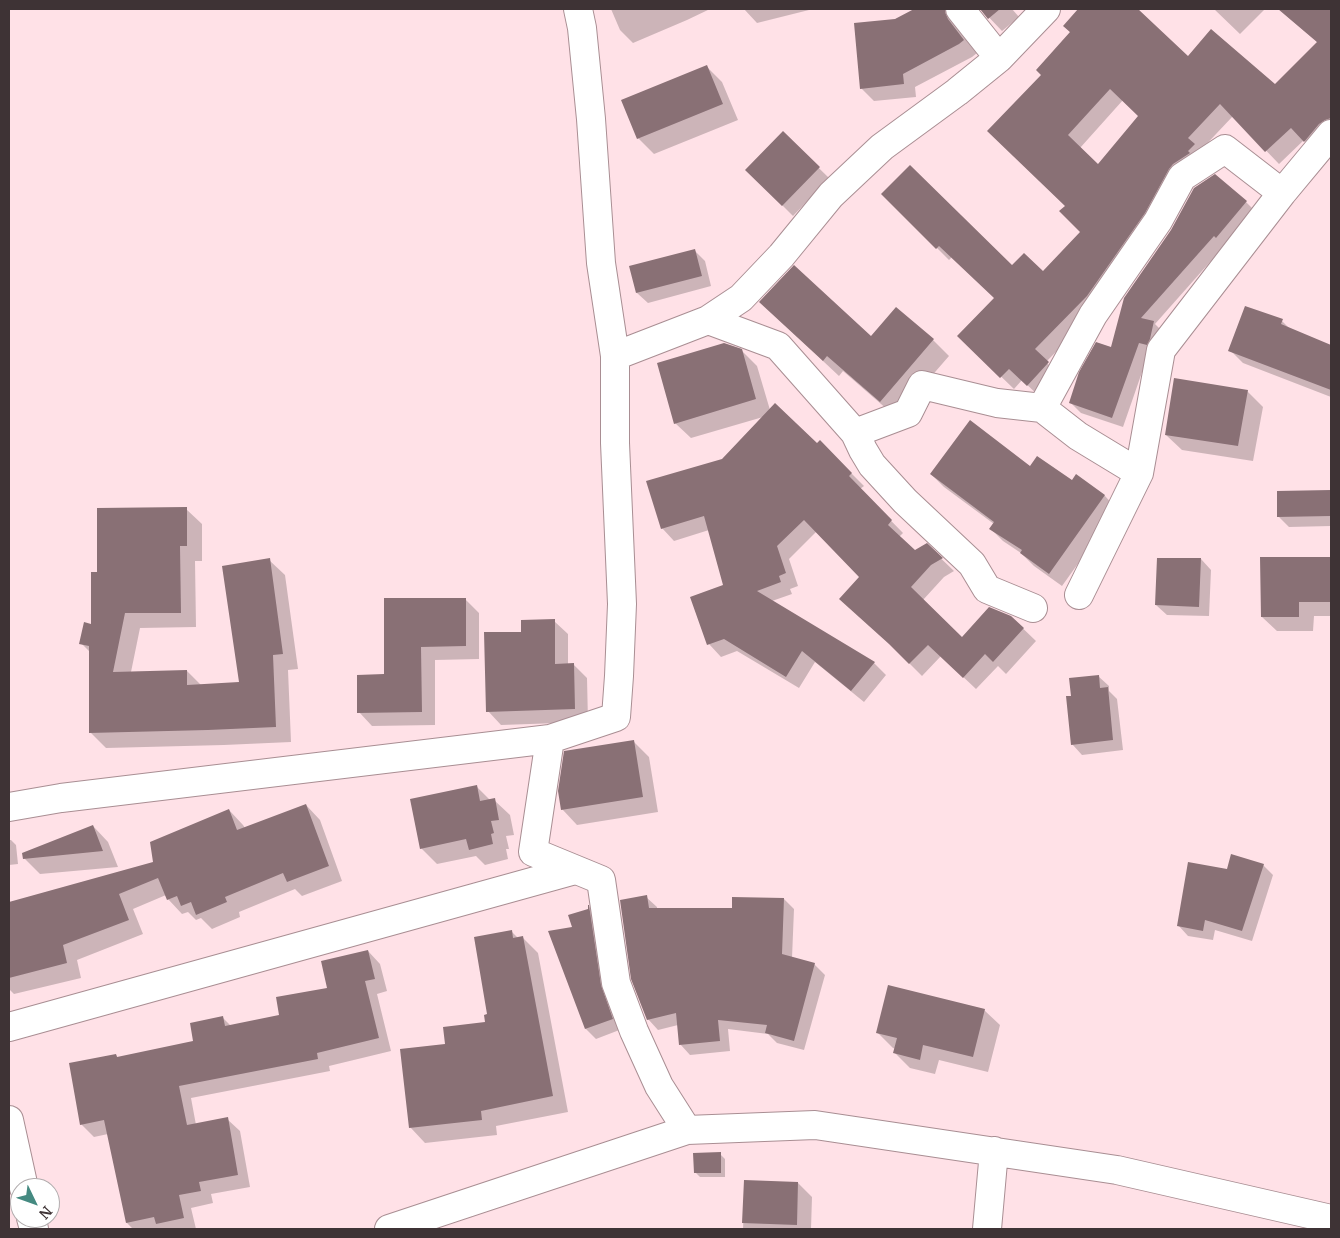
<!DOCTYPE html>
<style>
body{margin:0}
#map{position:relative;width:1340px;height:1238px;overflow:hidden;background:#ffe1e7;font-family:Merriweather,serif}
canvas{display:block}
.frame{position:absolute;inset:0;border:10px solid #3e3335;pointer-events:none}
.north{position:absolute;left:10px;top:1178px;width:50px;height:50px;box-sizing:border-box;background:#fff;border:1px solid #b2adae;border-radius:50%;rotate:132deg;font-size:14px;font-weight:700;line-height:20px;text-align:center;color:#3e3335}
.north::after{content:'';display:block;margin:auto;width:18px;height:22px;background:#458a81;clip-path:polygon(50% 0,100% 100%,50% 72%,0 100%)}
</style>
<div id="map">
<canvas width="1340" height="1238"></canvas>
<div class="frame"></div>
<div class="north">N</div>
</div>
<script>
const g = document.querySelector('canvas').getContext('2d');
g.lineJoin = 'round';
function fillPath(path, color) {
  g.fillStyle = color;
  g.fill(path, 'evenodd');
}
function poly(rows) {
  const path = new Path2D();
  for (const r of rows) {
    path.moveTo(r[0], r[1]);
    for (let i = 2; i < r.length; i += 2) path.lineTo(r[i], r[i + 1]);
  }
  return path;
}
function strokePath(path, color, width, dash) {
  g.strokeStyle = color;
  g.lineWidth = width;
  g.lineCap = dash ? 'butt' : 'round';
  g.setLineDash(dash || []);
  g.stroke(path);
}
fillPath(poly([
 [611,9,710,9,687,20,633,43,620,30],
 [744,9,813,9,757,23],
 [917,9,966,9,957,26,961,33,977,53,972,57,915,87,916,97,874,101,861,88,894,21],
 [981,9,1012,9,1019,17,1002,31],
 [1080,9,1136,9,1188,57,1275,86,1312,48,1331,67,1331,136,1317,153,1304,140,1279,164,1233,116,1200,151,1099,308,1046,362,1060,376,1040,397,1022,380,1014,389,959,336,996,299,952,257,949,260,883,194,1012,267,1043,273,1082,232,1066,206,1043,75,1071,33,1064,26],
 [1123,100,1140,116,1098,165,1080,148],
 [1214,9,1265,9,1240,34],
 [1279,9,1331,9,1331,54,1289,18],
 [707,67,722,82,738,120,654,154,638,138],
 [783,133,829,178,793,216,747,170],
 [1246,202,1256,212,1227,247,1225,245,1155,324,1164,333,1149,352,1123,427,1081,413,1070,402,1112,349,1125,298],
 [694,250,705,261,711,286,648,303,637,293,631,267],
 [896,309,933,340,949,356,896,417,843,371,839,376,776,317,871,338],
 [1282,321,1290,329,1331,346,1331,397,1243,363,1230,350],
 [741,350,757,366,770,410,817,445,820,442,864,486,860,489,903,533,899,537,915,552,926,544,954,571,944,577,923,600,962,639,1011,617,1036,641,1006,674,998,666,976,689,941,656,922,676,901,655,861,577,817,531,789,559,798,586,790,589,792,594,772,601,874,663,886,675,864,702,815,662,799,688,737,651,721,657,709,644,725,586,709,530,674,541,662,528,763,417,691,438,675,423],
 [1247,391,1263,407,1253,461,1182,450,1166,435],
 [1031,468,1072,481,1076,476,1105,496,1117,509,1062,586,1034,566,1021,553,1003,541,991,529,994,524,944,487,931,474],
 [1331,492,1331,526,1289,527,1279,517,1278,493],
 [186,509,202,524,202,561,195,561,196,627,140,628,131,672,187,671,201,685,240,683,269,560,285,575,298,669,288,670,291,742,224,745,106,748,90,732,90,652,81,643,93,625,98,573],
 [1331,558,1331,616,1314,616,1313,631,1277,631,1262,617,1262,559],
 [1201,559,1211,570,1209,616,1167,615,1156,605],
 [465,599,479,613,479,659,435,660,435,725,372,726,359,712,385,676],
 [554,621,568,634,568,665,573,664,587,678,588,722,501,725,488,711],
 [1098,676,1109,686,1109,691,1117,699,1123,750,1082,755,1072,744],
 [634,742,649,757,658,812,577,825,562,809],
 [476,786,490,800,494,800,510,815,514,835,506,836,509,849,506,849,508,859,485,865,476,856,437,864,421,848],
 [306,805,320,820,342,881,302,896,295,889,239,912,240,917,212,929,201,918,196,920,188,912,182,914,168,899,166,895,133,909,143,934,77,960,81,978,14,994,9,989,9,904,155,863,229,810,243,825,245,828],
 [93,826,108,842,118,867,40,874,24,858],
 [9,840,11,840,16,845,18,864,9,865],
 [1263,865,1273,875,1252,941,1215,930,1213,940,1188,936,1178,925,1227,870],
 [646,897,657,907,657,909,733,909,784,899,794,909,792,958,814,964,825,975,804,1050,777,1043,768,1034,728,1029,730,1051,690,1055,680,1044,678,1025,658,1030,648,1019],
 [589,907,599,916,622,1029,596,1039,586,1029,549,932,573,928,590,910],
 [512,932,518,938,522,937,538,953,568,1112,496,1126,497,1135,425,1143,410,1127,447,1045,487,1023],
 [368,951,380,964,387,991,377,994,391,1051,329,1066,330,1071,191,1098,196,1125,227,1119,240,1131,250,1187,211,1194,213,1203,191,1208,196,1229,133,1229,127,1223,108,1134,94,1137,81,1124,116,1055,118,1058,195,1042,223,1018,231,1026,281,1016,328,989],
 [984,1010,1000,1025,988,1072,939,1060,935,1074,910,1068,895,1053,896,1049,893,1048,878,1033],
 [720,1154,725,1159,725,1177,700,1177,695,1172],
 [745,1181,798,1183,812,1197,811,1229,743,1229]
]), '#0003');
fillPath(poly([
 [914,9,945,9,945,12,948,19,964,40,959,44,903,74,904,84,860,89,854,23,895,19],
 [980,9,1000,9,988,19],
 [1078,9,1138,9,1188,56,1211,29,1275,84,1317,42,1278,9,1331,9,1331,118,1325,120,1319,124,1304,142,1291,128,1265,152,1220,104,1188,138,1195,144,1188,151,1190,153,1173,164,1169,169,1145,213,1087,296,1035,349,1049,362,1027,386,1009,369,1000,378,957,336,994,298,939,246,936,249,881,194,910,165,1012,265,1024,253,1043,271,1080,232,1059,211,1065,206,987,131,1041,75,1036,70,1070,32,1063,26],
 [1110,89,1138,116,1098,164,1068,135],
 [707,65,723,104,637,139,621,100],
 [783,131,820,167,782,206,745,170],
 [1215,174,1247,201,1216,238,1214,236,1141,318,1154,321,1150,339,1147,345,1139,343,1112,418,1069,403,1079,372,1096,342,1111,347,1124,298,1171,230,1194,188],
 [695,249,702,276,636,293,629,266],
 [794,265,871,336,896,307,934,339,880,402,827,356,823,361,759,302],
 [1245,306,1283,319,1281,324,1331,345,1331,390,1228,351],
 [724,343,742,349,756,399,674,424,657,363],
 [1174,378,1248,390,1238,446,1165,435],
 [775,403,817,443,820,440,852,473,849,476,892,520,888,525,915,550,927,543,943,558,931,565,911,587,962,637,989,607,1011,616,1024,628,993,662,985,654,963,678,928,645,909,664,889,644,839,599,859,577,804,520,777,546,786,573,779,576,781,582,757,591,875,662,851,691,802,651,786,677,724,639,707,645,690,597,723,585,704,516,661,529,646,481,722,459],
 [970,420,1030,466,1037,456,1072,480,1076,474,1105,495,1049,574,1020,553,1022,550,989,529,994,522,930,474],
 [1331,490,1331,516,1277,517,1277,491],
 [187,507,187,546,180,546,181,613,125,613,113,672,187,670,187,685,239,682,222,566,270,558,283,654,273,655,276,727,208,730,89,733,89,646,79,644,84,622,91,624,91,572,97,572,97,508],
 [1260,557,1331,557,1331,602,1299,602,1299,617,1261,617],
 [1157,558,1201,558,1199,607,1155,605],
 [384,598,466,598,466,646,421,647,422,712,357,713,357,675,384,674],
 [555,619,555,664,574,663,575,709,486,712,484,632,521,632,521,620],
 [1099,675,1100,688,1108,687,1113,740,1071,745,1066,696,1071,696,1069,678],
 [634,740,643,797,561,810,558,791,564,751],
 [477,785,480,801,495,798,499,820,491,821,494,833,491,834,493,844,469,850,466,839,420,849,410,799],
 [306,804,329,866,287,882,283,873,225,897,227,902,196,915,191,902,181,906,177,896,167,900,158,878,119,894,129,920,63,945,67,963,9,978,9,902,153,862,150,842,229,809,237,830],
 [93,825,103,851,23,859,22,853],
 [1231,854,1264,864,1242,931,1205,920,1203,931,1177,926,1188,862,1227,869],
 [647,895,649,908,732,908,732,897,784,898,782,954,815,963,794,1041,765,1033,767,1025,718,1020,720,1041,679,1045,676,1013,647,1020,631,979,620,900],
 [588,905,589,905,601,985,613,1019,585,1029,548,931,572,927,568,915,588,909],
 [512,930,513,938,523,936,553,1096,481,1111,482,1120,409,1128,400,1049,445,1044,443,1027,485,1022,484,1015,487,1014,474,937],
 [368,950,375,979,365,981,379,1038,317,1053,318,1059,179,1086,187,1125,228,1117,238,1175,199,1182,201,1191,179,1195,184,1218,156,1224,154,1217,126,1223,104,1120,80,1125,69,1063,116,1054,117,1057,193,1041,190,1023,223,1016,225,1026,279,1015,276,997,327,988,321,961],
 [888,985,985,1009,973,1057,923,1045,920,1060,893,1053,897,1038,876,1033],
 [721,1152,721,1173,694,1173,693,1153],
 [744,1180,798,1182,797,1225,742,1223]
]), '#897075');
const street = poly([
 [578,9,582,28,591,119,601,263,615,356,615,443,622,604,619,676,616,717,550,739,533,852,601,880,616,983,634,1031,659,1086,687,1130],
 [960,9,999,58],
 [708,320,778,346,855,433,908,413,922,385,997,403,1042,408,1078,436,1139,473],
 [615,356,708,320,741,298,781,256,831,195,882,147,957,92,999,58,1046,9],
 [1042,408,1093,315,1158,221,1182,177,1225,149,1282,193],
 [855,433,863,450,872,465,905,501,972,564,987,589,1033,608],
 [1079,595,1139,473,1161,350,1282,193,1331,134],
 [9,807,61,798,550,739],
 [9,1027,575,870],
 [9,1120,24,1188],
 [31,1218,34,1229],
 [389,1229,687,1130,815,1125,1117,1170,1331,1219],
 [987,1229,994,1151]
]);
strokePath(street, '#a98e93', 30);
strokePath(street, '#fff', 28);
</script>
